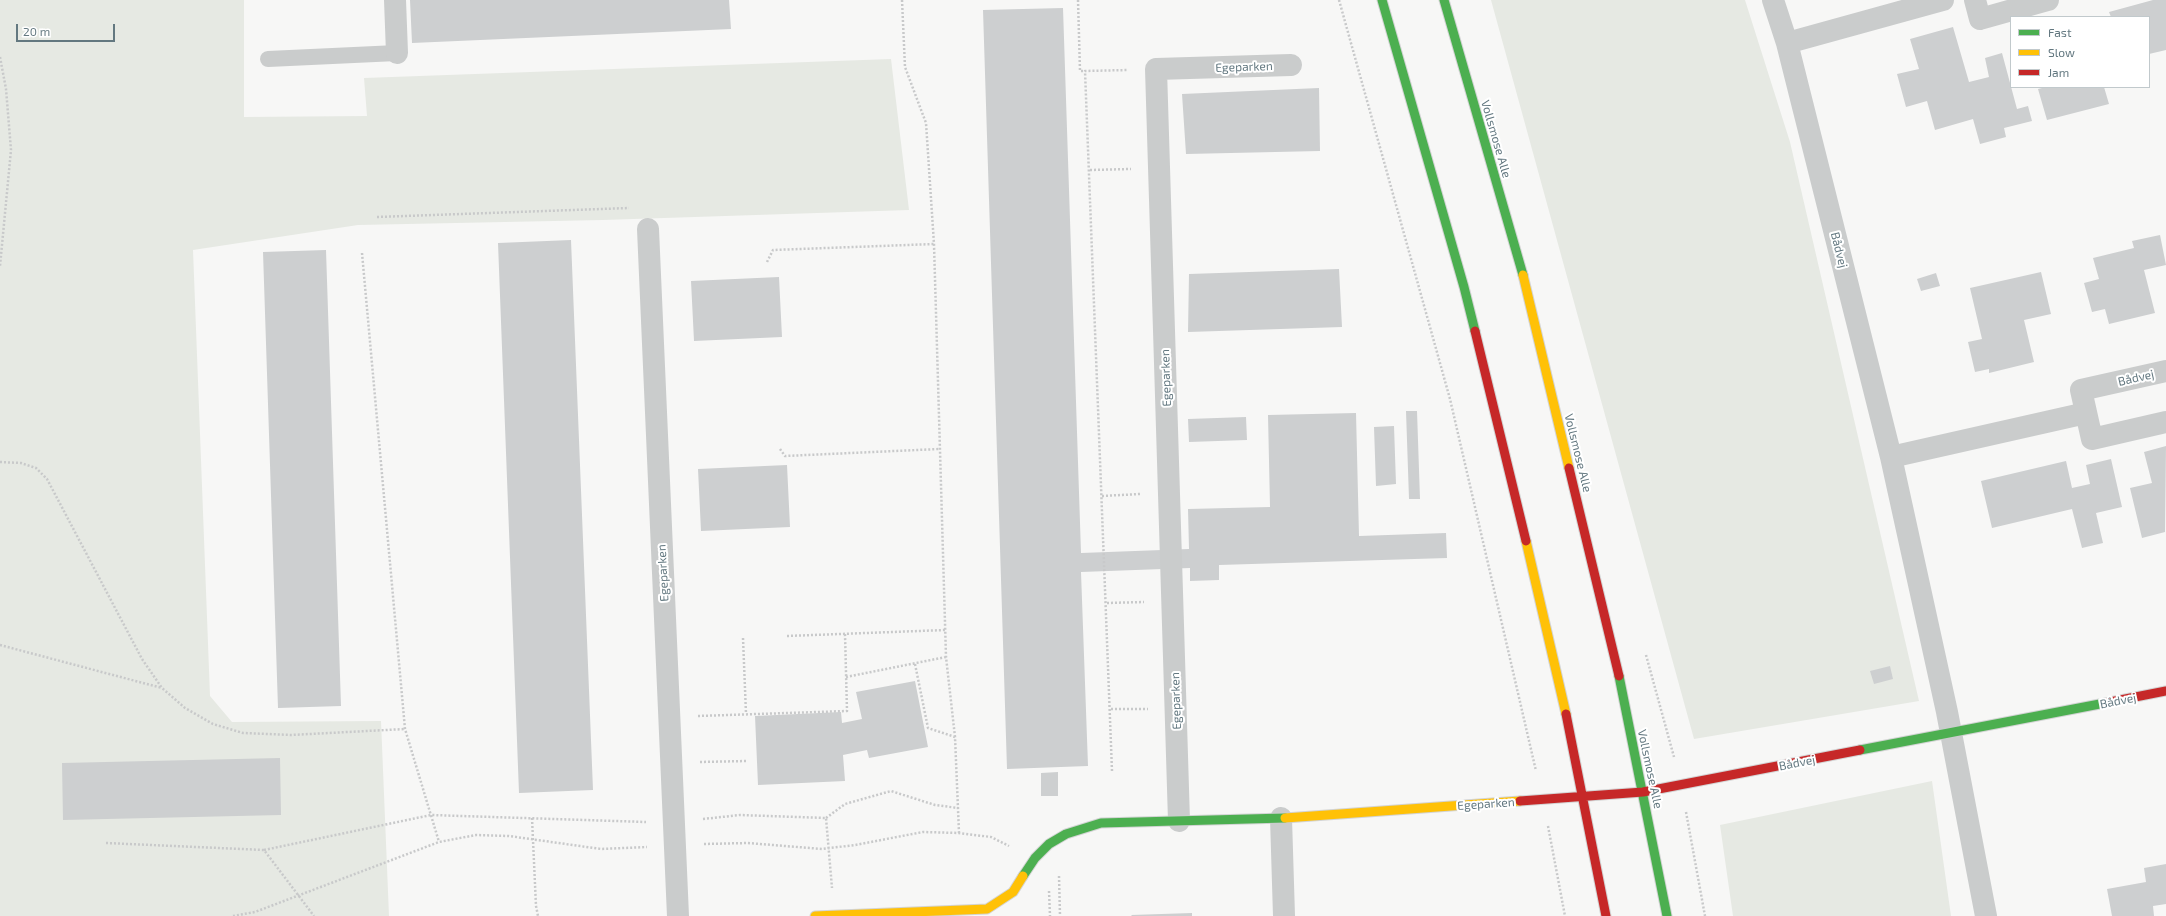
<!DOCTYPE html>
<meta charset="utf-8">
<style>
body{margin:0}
#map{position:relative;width:2166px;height:916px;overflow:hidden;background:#f7f7f6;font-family:"Exo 2",sans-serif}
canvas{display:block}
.legend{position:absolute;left:2010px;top:16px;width:140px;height:72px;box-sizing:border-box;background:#fff;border:1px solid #c1c9cc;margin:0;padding:5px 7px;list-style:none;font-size:12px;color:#637880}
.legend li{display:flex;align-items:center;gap:8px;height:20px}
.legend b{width:20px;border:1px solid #c1c9cc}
.scale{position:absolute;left:16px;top:24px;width:99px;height:18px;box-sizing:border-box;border:2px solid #637880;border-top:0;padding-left:5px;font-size:12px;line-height:14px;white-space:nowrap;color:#637880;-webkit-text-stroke:3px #fff;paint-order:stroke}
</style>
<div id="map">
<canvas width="2166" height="916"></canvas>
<ul class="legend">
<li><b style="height:5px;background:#4caf50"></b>Fast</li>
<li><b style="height:5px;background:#ffc107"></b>Slow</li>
<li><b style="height:5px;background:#c62828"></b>Jam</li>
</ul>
<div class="scale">20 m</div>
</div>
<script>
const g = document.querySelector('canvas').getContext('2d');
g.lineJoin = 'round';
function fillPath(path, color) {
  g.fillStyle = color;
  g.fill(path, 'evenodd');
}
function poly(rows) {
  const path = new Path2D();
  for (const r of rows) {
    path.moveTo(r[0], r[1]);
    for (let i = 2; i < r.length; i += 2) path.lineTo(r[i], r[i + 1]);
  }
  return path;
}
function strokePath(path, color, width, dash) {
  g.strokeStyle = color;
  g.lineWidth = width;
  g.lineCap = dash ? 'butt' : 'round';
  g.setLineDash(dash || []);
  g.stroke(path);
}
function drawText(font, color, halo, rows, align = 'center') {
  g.font = font + ' "Exo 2",sans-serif';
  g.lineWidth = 4;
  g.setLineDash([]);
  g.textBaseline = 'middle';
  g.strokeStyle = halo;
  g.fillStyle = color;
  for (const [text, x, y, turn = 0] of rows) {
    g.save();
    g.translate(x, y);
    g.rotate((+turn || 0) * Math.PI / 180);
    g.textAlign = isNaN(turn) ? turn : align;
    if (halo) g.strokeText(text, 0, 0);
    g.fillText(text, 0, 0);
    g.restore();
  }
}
fillPath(poly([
 [0,0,244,0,244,117,367,116,364,78,891,59,909,210,603,220,358,225,193,250,210,696,232,722,381,721,389,916,0,916],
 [1491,0,1745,0,1790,142,1919,701,1694,739],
 [1932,781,1951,916,1733,916,1720,825]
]), '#e6e9e3');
fillPath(poly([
 [410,0,729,0,731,29,412,43],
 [2153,0,2166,0,2166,50,2149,54,2149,17,2111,17,2109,12],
 [1063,8,1081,553,1189,549,1188,509,1270,507,1268,415,1356,413,1359,536,1446,533,1447,558,1219,565,1219,580,1190,581,1190,568,1081,572,1088,766,1007,769,983,10],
 [1953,27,1969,82,1989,77,1985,58,2002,53,2017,109,2028,106,2032,121,2004,128,2006,137,1980,144,1973,119,1935,130,1927,101,1906,107,1897,74,1919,69,1910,39],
 [2046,87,2104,87,2109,104,2047,120,2038,89],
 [1319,88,1320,151,1186,154,1182,94],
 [2160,235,2166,265,2144,270,2155,313,2109,324,2105,309,2092,312,2084,283,2099,279,2093,258,2134,248,2132,241],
 [571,240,593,790,519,793,498,243],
 [326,250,341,706,278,708,263,252],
 [1339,269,1342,327,1188,332,1189,274],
 [2041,272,2051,314,2024,320,2034,362,1989,373,1989,369,1975,372,1968,342,1982,339,1970,288],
 [1936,273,1940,286,1921,291,1917,279],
 [779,277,782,337,694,341,691,281],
 [1406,411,1417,411,1420,499,1409,499],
 [1246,417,1247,440,1189,442,1188,419],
 [1394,426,1396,484,1376,486,1374,427],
 [2166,446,2165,532,2142,538,2130,488,2152,483,2144,452],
 [2111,459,2122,507,2096,513,2103,543,2082,548,2072,509,1992,528,1981,481,2066,461,2072,488,2090,484,2086,465],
 [787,465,790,527,701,531,698,469],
 [1890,666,1893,679,1874,684,1870,671],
 [915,681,928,747,869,758,867,750,843,755,845,781,758,785,755,716,841,712,842,723,862,719,856,692],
 [280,758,281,815,63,820,62,763],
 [1058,772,1058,796,1041,796,1041,773],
 [2166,864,2166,904,2153,906,2154,916,2112,916,2107,889,2146,882,2144,868],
 [1192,913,1192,916,1132,916,1131,915]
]), '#cdcfd0');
const fast = poly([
 [1382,0,1464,287,1475,331],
 [1444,0,1523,275],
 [1619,676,1667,916],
 [1860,750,2105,703],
 [1023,876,1035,858,1049,844,1066,834,1101,823,1285,818]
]);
const slow = poly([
 [1523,275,1569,468],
 [1526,541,1566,714],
 [1285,818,1520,801],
 [815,916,987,909,1013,892,1023,876]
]);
const jam = poly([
 [1475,331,1526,541],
 [1569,468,1619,676],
 [2105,703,2166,691],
 [1566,714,1606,916],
 [1520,801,1643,792,1860,750]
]);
strokePath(fast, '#d3d4d4', 11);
strokePath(slow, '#d3d4d4', 11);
strokePath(jam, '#d3d4d4', 11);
strokePath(poly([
 [902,0,905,67,926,123,934,244,946,657,955,737,959,833],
 [1078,0,1080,71,1085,71],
 [1339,0,1450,399,1536,771],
 [0,57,6,89,11,150,0,266],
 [1090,170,1131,169],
 [377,217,629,208],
 [362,253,405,729,439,842],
 [767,262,773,250,934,244],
 [780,449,785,456,939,449],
 [0,462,21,463,36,468,47,479,142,659,162,688,185,708,213,724,243,733,291,735,405,729],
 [1102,496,1140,494],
 [1107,603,1144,602],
 [787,636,945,630],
 [743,638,746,714],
 [0,645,162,688],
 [1646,655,1674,757],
 [915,664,928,728,955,737],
 [846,677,946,657],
 [1111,709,1148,709],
 [698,716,847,711,845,634],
 [700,762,746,761],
 [1112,771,1085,71,1128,70],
 [1686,812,1705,916],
 [532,818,536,906,538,916],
 [826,818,845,804,891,791,935,805,958,808],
 [703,819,740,815,826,818,832,888],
 [1548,826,1565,916],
 [106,843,264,850,314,916],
 [704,844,748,843,822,849,855,845,923,832,959,833,991,837,1009,846],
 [264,850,431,815,646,822],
 [1059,876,1060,916],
 [1049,891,1050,916],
 [233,916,255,912,439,842,476,835,509,836,601,849,647,847]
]), '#c8c9ca', 2.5, [2, 2]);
strokePath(poly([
 [268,59,397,53]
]), '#cacccc', 16);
strokePath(poly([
 [395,0,397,53],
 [1773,0,1787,43,1891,457,1947,712,1986,916],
 [1975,0,1980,19,2048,0],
 [1787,43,1943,0],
 [648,229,678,916],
 [2166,371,2081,390,2092,439,2166,422],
 [1891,457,2086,413],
 [1281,818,1284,916],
 [1179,821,1156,69,1291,65]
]), '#cacccc', 22);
strokePath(fast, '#4caf50', 9);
strokePath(slow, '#ffc107', 9);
strokePath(jam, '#c62828', 9);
drawText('12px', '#637880', '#fff', [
 ["Egeparken",1244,67,-2],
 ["Vollsmose Alle",1496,139,74],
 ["Bådvej",1839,250,76],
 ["Egeparken",1166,378,-92],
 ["Bådvej",2136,378,-13],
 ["Vollsmose Alle",1578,453,76],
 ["Egeparken",663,573,-93],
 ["Egeparken",1176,701,-92],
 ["Bådvej",2118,701,-11],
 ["Bådvej",1797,763,-11],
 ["Vollsmose Alle",1650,769,78],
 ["Egeparken",1486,804,-4]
]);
</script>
